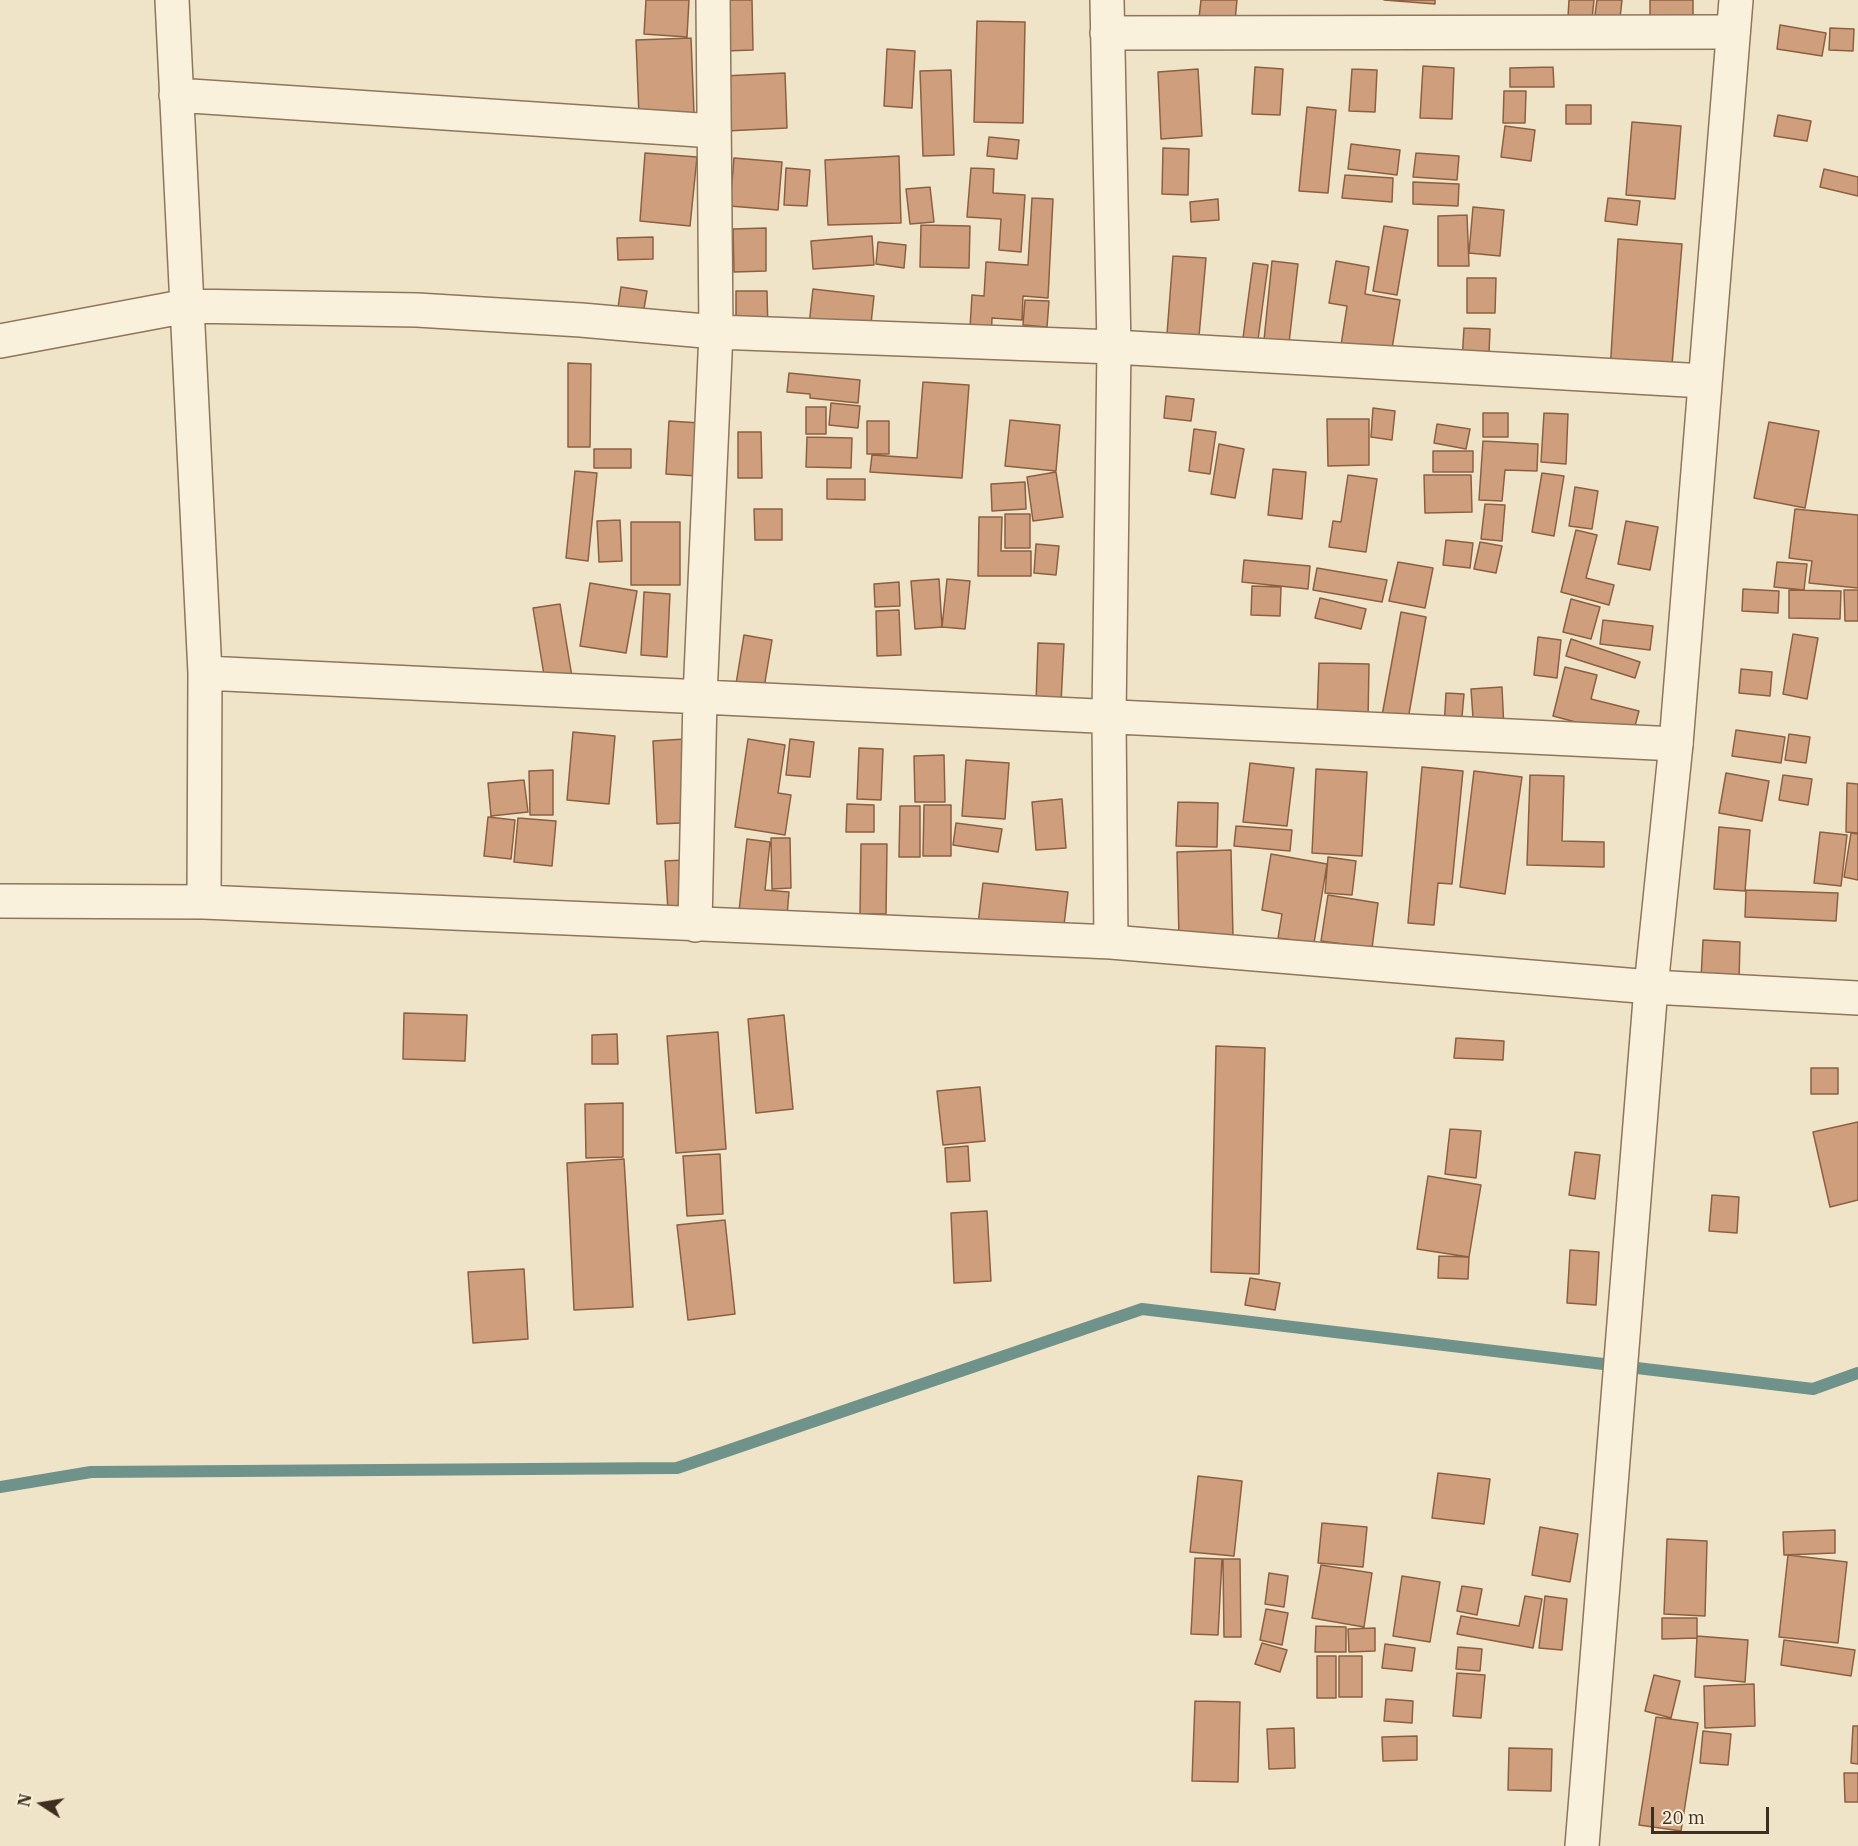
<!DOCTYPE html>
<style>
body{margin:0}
#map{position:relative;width:1858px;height:1846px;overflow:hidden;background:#f0e4c8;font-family:"IBM Plex Serif",serif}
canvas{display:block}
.north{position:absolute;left:12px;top:1774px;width:60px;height:60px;-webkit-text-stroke:4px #f7eed8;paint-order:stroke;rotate:282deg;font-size:16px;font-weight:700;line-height:24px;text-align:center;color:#3d2e20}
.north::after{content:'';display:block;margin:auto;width:21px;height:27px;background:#3d2e20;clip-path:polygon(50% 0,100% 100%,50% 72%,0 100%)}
.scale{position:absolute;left:1651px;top:1807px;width:118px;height:27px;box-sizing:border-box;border:3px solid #3d2e20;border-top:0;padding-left:8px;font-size:18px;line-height:21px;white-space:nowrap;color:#3d2e20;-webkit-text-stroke:4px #f7eed8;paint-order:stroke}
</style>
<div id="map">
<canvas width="1858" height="1846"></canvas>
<div class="north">N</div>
<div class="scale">20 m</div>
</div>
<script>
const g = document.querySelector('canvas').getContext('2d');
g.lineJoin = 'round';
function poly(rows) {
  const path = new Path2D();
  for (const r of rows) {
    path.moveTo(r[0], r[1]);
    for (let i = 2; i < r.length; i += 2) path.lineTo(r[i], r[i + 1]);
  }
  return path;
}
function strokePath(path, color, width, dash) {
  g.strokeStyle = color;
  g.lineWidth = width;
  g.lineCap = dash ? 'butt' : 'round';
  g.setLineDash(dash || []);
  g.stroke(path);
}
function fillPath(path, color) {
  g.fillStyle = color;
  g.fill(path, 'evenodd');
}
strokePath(poly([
 [0,1487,91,1472,677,1468,1142,1309,1813,1389,1858,1373]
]), '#6f938a', 12);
const building = poly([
 [646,0,689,0,687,37,644,34,646,0],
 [724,0,752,0,753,50,724,51,724,0],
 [1201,0,1237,0,1235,21,1199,18,1201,0],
 [1384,0,1435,0,1435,4,1384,0],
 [1569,0,1594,0,1592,19,1568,17,1569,0],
 [1597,0,1622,0,1620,18,1595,15,1597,0],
 [1650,0,1693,0,1693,18,1650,19,1650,0],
 [977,21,1025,22,1023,123,974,122,977,21],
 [1780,25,1826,33,1822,56,1777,49,1780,25],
 [1830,28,1854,29,1853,51,1829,50,1830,28],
 [691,38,694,113,639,116,636,40,691,38],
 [887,49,915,51,912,108,884,106,887,49],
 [1423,66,1454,68,1452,119,1420,118,1423,66],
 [1255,67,1283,69,1280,115,1252,114,1255,67],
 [1553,67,1554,87,1510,87,1510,68,1553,67],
 [1198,69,1202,136,1161,139,1158,72,1198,69],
 [1352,69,1377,70,1375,112,1349,111,1352,69],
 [951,70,954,155,923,156,920,71,951,70],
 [785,73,787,128,726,131,724,76,785,73],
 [1504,91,1526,91,1525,123,1503,123,1504,91],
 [1566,105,1591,105,1591,124,1566,124,1566,105],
 [1307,107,1336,110,1328,193,1299,191,1307,107],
 [1778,115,1811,121,1807,141,1774,136,1778,115],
 [1632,122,1681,126,1675,199,1626,195,1632,122],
 [1505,126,1535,130,1531,161,1501,157,1505,126],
 [989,137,1019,140,1017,159,987,156,989,137],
 [1351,144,1400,150,1397,175,1348,169,1351,144],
 [1163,148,1189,149,1188,195,1162,194,1163,148],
 [645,153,697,157,690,226,640,221,645,153],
 [1416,153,1459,156,1457,180,1413,177,1416,153],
 [899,156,901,223,828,225,825,160,899,156],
 [734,158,782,162,778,210,730,206,734,158],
 [786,168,810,170,807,206,784,205,786,168],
 [971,168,994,169,993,193,1025,195,1021,252,999,250,1001,219,967,217,971,168],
 [1824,169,1858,177,1858,196,1820,187,1824,169],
 [1345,175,1393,178,1392,202,1342,198,1345,175],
 [1413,182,1459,184,1458,206,1413,204,1413,182],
 [930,187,934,222,910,224,906,189,930,187],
 [1032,198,1053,199,1048,298,1023,296,1022,320,992,318,991,345,969,344,972,295,984,296,986,262,1028,265,1032,198],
 [1608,198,1640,201,1637,225,1605,221,1608,198],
 [1218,199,1219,220,1191,222,1190,202,1218,199],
 [1473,207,1504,210,1500,256,1469,253,1473,207],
 [1467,215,1469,266,1438,266,1438,216,1467,215],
 [921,225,970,226,969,268,920,267,921,225],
 [1384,226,1408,230,1397,295,1373,291,1384,226],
 [766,228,766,271,734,272,733,229,766,228],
 [872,236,874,265,813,269,811,241,872,236],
 [653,237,653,259,618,260,617,238,653,237],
 [1618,239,1682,244,1671,377,1610,372,1618,239],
 [878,242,906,245,904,268,876,264,878,242],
 [1173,256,1206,258,1199,336,1167,334,1173,256],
 [1272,261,1298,264,1289,343,1264,340,1272,261],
 [1336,261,1369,267,1365,294,1400,300,1388,373,1338,365,1347,306,1329,303,1336,261],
 [1253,263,1268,265,1258,340,1243,338,1253,263],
 [1467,278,1496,278,1495,313,1467,313,1467,278],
 [621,287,647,291,640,332,615,328,621,287],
 [813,289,874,296,869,342,808,334,813,289],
 [736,291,767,291,768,333,736,333,736,291],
 [1025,300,1049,301,1047,327,1023,325,1025,300],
 [1464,328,1490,329,1488,379,1461,378,1464,328],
 [568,363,591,364,590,447,568,447,568,363],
 [789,373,860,380,858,403,810,398,810,394,787,392,789,373],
 [923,382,969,385,962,478,870,472,872,455,917,458,923,382],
 [1166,396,1194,399,1191,421,1164,418,1166,396],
 [831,403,860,406,858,428,829,425,831,403],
 [806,407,826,407,826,434,806,434,806,407],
 [1373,408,1395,411,1392,440,1371,437,1373,408],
 [1483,413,1508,413,1508,437,1483,437,1483,413],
 [1544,413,1568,414,1566,464,1541,462,1544,413],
 [1327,419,1369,419,1369,465,1328,466,1327,419],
 [1010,420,1060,425,1056,471,1005,466,1010,420],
 [669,421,700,423,697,476,666,474,669,421],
 [867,421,889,421,889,454,867,454,867,421],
 [1769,422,1819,431,1805,508,1754,498,1769,422],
 [1437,424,1470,429,1466,449,1434,443,1437,424],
 [1194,429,1216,432,1210,474,1189,471,1194,429],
 [738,432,761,432,762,478,738,478,738,432],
 [807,437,852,438,851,468,806,467,807,437],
 [1483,441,1538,444,1537,471,1505,470,1502,501,1479,500,1483,441],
 [1219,444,1244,449,1235,498,1211,494,1219,444],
 [594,449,631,449,631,468,594,468,594,449],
 [1433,451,1473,451,1473,472,1433,472,1433,451],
 [1273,469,1306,472,1302,519,1268,515,1273,469],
 [575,471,597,473,588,561,566,558,575,471],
 [1056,472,1063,517,1033,521,1027,477,1056,472],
 [1542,473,1564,476,1554,536,1532,532,1542,473],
 [1348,475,1377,479,1366,552,1329,547,1333,521,1341,522,1348,475],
 [1424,475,1471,475,1472,512,1425,513,1424,475],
 [827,479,865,479,865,500,827,499,827,479],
 [1025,482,1026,509,992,511,991,484,1025,482],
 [1575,487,1598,491,1592,529,1569,526,1575,487],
 [1485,504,1505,505,1502,541,1481,539,1485,504],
 [754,509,782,509,782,540,755,540,754,509],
 [1795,509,1858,515,1858,588,1809,583,1812,561,1789,558,1795,509],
 [1005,514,1030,514,1030,548,1005,548,1005,514],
 [979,517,1002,517,1001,551,1031,551,1031,576,978,576,979,517],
 [620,520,622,561,599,562,597,521,620,520],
 [1626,521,1658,527,1650,570,1618,564,1626,521],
 [631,522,680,522,680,585,631,585,631,522],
 [1576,530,1597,535,1586,578,1614,585,1609,605,1561,592,1576,530],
 [1446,540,1473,543,1470,568,1443,565,1446,540],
 [1480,542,1502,546,1496,573,1474,569,1480,542],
 [1036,544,1059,546,1056,575,1034,573,1036,544],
 [1244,560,1310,566,1308,589,1242,582,1244,560],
 [1398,562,1433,568,1425,608,1389,601,1398,562],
 [1777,562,1807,564,1804,590,1774,587,1777,562],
 [1317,568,1387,580,1382,602,1313,590,1317,568],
 [939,579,942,627,915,629,911,581,939,579],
 [947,579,970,581,965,629,942,627,947,579],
 [899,582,900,606,875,607,874,584,899,582],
 [590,583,637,591,626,653,580,646,590,583],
 [1252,586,1281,587,1280,616,1251,615,1252,586],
 [1743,589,1779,591,1778,613,1742,611,1743,589],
 [1789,590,1841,591,1840,619,1789,618,1789,590],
 [1844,590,1858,590,1858,621,1845,621,1844,590],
 [644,592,670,594,667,657,641,655,644,592],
 [1320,598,1366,609,1361,629,1315,618,1320,598],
 [1571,599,1600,607,1591,639,1563,632,1571,599],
 [560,604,572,677,545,681,533,608,560,604],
 [899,610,901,655,877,656,876,611,899,610],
 [1401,612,1426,617,1407,725,1381,721,1401,612],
 [1603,620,1653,626,1650,650,1600,644,1603,620],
 [1793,634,1818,638,1807,699,1783,694,1793,634],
 [744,635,772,640,763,694,735,690,744,635],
 [1538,637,1561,640,1557,678,1534,675,1538,637],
 [1571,639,1640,662,1635,678,1566,656,1571,639],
 [1038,643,1064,644,1061,703,1036,703,1038,643],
 [1319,663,1369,664,1368,720,1317,719,1319,663],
 [1565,667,1597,675,1591,699,1639,711,1632,737,1553,716,1565,667],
 [1741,669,1772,672,1770,696,1739,693,1741,669],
 [1502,687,1504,730,1474,732,1471,689,1502,687],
 [1446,693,1464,694,1461,728,1444,727,1446,693],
 [1736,730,1785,737,1781,763,1732,756,1736,730],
 [573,732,615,736,609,804,567,800,573,732],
 [1789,734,1810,737,1806,763,1785,760,1789,734],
 [701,738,705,822,657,824,653,741,701,738],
 [748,739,785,745,778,793,791,795,785,835,735,827,748,739],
 [790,739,814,742,810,777,786,775,790,739],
 [859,748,883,749,881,800,857,799,859,748],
 [944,755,945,802,915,802,914,756,944,755],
 [966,760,1009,763,1005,819,962,816,966,760],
 [1250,763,1294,768,1287,826,1243,822,1250,763],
 [1422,767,1463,771,1452,884,1438,883,1434,925,1408,923,1422,767],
 [1316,769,1367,772,1362,856,1312,853,1316,769],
 [553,770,553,815,530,815,529,771,553,770],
 [1474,771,1522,777,1505,894,1460,887,1474,771],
 [1726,773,1769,781,1762,821,1719,813,1726,773],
 [1530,775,1564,776,1562,841,1604,842,1604,867,1527,865,1530,775],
 [1783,775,1812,779,1808,805,1779,800,1783,775],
 [524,780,528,812,491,816,488,783,524,780],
 [1847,783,1858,784,1858,833,1846,832,1847,783],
 [1062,799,1066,848,1036,850,1032,802,1062,799],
 [1178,802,1218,803,1217,847,1176,846,1178,802],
 [847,804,874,805,874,832,846,832,847,804],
 [924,805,951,805,951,856,923,856,924,805],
 [900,806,920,806,920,857,899,857,900,806],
 [488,817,515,820,511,859,484,856,488,817],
 [518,818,556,821,552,866,514,862,518,818],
 [956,823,1002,829,998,852,953,845,956,823],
 [1236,826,1292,830,1290,851,1234,846,1236,826],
 [1719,827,1750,830,1745,891,1714,889,1719,827],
 [1820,832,1847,835,1841,886,1814,883,1820,832],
 [1851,833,1858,834,1858,880,1844,877,1851,833],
 [771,838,790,838,791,888,772,889,771,838],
 [747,839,770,842,765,890,789,892,787,916,739,911,747,839],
 [861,844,887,844,886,914,860,914,861,844],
 [1231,850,1233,937,1179,938,1177,852,1231,850],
 [1271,854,1327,864,1314,943,1278,938,1282,914,1262,910,1271,854],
 [1328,857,1356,861,1352,895,1325,893,1328,857],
 [703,859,706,909,668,911,665,861,703,859],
 [983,883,1068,892,1063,933,978,924,983,883],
 [1746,890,1838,893,1836,921,1745,917,1746,890],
 [1328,895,1378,903,1372,948,1321,941,1328,895],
 [1703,940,1740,942,1739,981,1701,979,1703,940],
 [404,1013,467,1015,465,1061,403,1059,404,1013],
 [784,1015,793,1109,756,1113,748,1019,784,1015],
 [718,1032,726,1149,676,1153,667,1036,718,1032],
 [617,1034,618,1064,592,1064,592,1035,617,1034],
 [1456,1038,1504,1041,1503,1060,1454,1058,1456,1038],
 [1216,1046,1265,1048,1259,1274,1211,1272,1216,1046],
 [1811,1068,1838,1068,1838,1094,1811,1094,1811,1068],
 [980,1087,985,1141,943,1145,937,1091,980,1087],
 [623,1103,623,1157,586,1158,585,1104,623,1103],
 [1858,1122,1858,1200,1830,1207,1813,1132,1858,1122],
 [1450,1129,1481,1131,1476,1178,1445,1174,1450,1129],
 [968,1146,970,1181,947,1182,945,1148,968,1146],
 [1575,1152,1600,1155,1595,1199,1569,1195,1575,1152],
 [720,1154,723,1214,687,1216,683,1156,720,1154],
 [624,1159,633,1307,574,1310,567,1163,624,1159],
 [1428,1176,1481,1185,1469,1257,1417,1249,1428,1176],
 [1712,1195,1739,1197,1737,1233,1709,1231,1712,1195],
 [987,1211,991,1281,954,1283,951,1213,987,1211],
 [725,1220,735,1314,688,1320,677,1225,725,1220],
 [1570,1250,1599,1252,1596,1305,1567,1303,1570,1250],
 [1439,1256,1469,1257,1468,1279,1438,1278,1439,1256],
 [524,1269,528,1339,473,1343,468,1272,524,1269],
 [1250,1278,1280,1283,1275,1310,1245,1305,1250,1278],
 [1438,1473,1490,1479,1484,1524,1432,1518,1438,1473],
 [1198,1476,1242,1481,1234,1556,1190,1552,1198,1476],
 [1322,1523,1367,1527,1363,1567,1318,1563,1322,1523],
 [1540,1527,1578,1534,1570,1582,1532,1575,1540,1527],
 [1835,1530,1835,1553,1784,1555,1783,1532,1835,1530],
 [1667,1539,1707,1541,1705,1616,1664,1614,1667,1539],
 [1788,1555,1847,1562,1838,1643,1779,1637,1788,1555],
 [1195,1558,1222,1559,1218,1635,1191,1634,1195,1558],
 [1223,1559,1240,1559,1241,1637,1224,1637,1223,1559],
 [1321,1565,1372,1573,1364,1627,1312,1618,1321,1565],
 [1269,1573,1288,1576,1284,1607,1265,1604,1269,1573],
 [1402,1576,1440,1582,1430,1642,1393,1636,1402,1576],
 [1462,1586,1482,1589,1477,1615,1457,1611,1462,1586],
 [1525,1596,1542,1599,1533,1648,1457,1634,1461,1616,1519,1626,1525,1596],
 [1545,1596,1567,1599,1562,1650,1539,1648,1545,1596],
 [1266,1609,1288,1613,1282,1645,1260,1640,1266,1609],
 [1662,1618,1697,1618,1697,1638,1662,1639,1662,1618],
 [1316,1626,1346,1627,1346,1652,1315,1652,1316,1626],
 [1375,1628,1375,1651,1349,1652,1348,1629,1375,1628],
 [1697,1636,1748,1640,1745,1682,1695,1677,1697,1636],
 [1784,1640,1855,1650,1851,1676,1781,1665,1784,1640],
 [1262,1643,1287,1650,1280,1672,1255,1664,1262,1643],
 [1385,1644,1415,1648,1412,1671,1382,1668,1385,1644],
 [1458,1647,1482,1649,1480,1671,1456,1669,1458,1647],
 [1317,1656,1336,1656,1336,1698,1317,1698,1317,1656],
 [1339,1656,1362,1656,1362,1697,1339,1697,1339,1656],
 [1457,1673,1485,1675,1481,1718,1453,1716,1457,1673],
 [1654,1675,1680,1681,1671,1718,1645,1711,1654,1675],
 [1754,1684,1755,1726,1705,1728,1704,1686,1754,1684],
 [1386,1699,1413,1701,1412,1723,1384,1721,1386,1699],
 [1195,1701,1240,1702,1238,1782,1192,1781,1195,1701],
 [1656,1717,1698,1723,1681,1831,1639,1825,1656,1717],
 [1853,1726,1858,1726,1858,1764,1851,1763,1853,1726],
 [1294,1728,1295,1768,1269,1769,1267,1729,1294,1728],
 [1703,1731,1731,1734,1728,1765,1700,1763,1703,1731],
 [1417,1736,1417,1760,1383,1761,1382,1737,1417,1736],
 [1509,1748,1552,1749,1551,1791,1508,1790,1509,1748],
 [1844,1773,1858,1773,1858,1802,1845,1802,1844,1773]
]);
fillPath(building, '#cf9f7d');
strokePath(building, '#8d5f41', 1.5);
const minor = poly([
 [172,0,205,673,204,902],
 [1107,0,1114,347,1109,717,1111,942],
 [1107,33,1733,32],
 [176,95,714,131],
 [0,341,187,306,417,310,581,320,716,332,1114,347,1704,381],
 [205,673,1676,744],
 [0,901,204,902,1111,942,1651,987,1858,998],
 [695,925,700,697,716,332,713,0]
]);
const tertiary = poly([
 [1582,1846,1651,987,1676,744,1736,0]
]);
strokePath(minor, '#8d765c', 36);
strokePath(tertiary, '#8d765c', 36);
strokePath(minor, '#faf1dc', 33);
strokePath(tertiary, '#faf1dc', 33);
</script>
